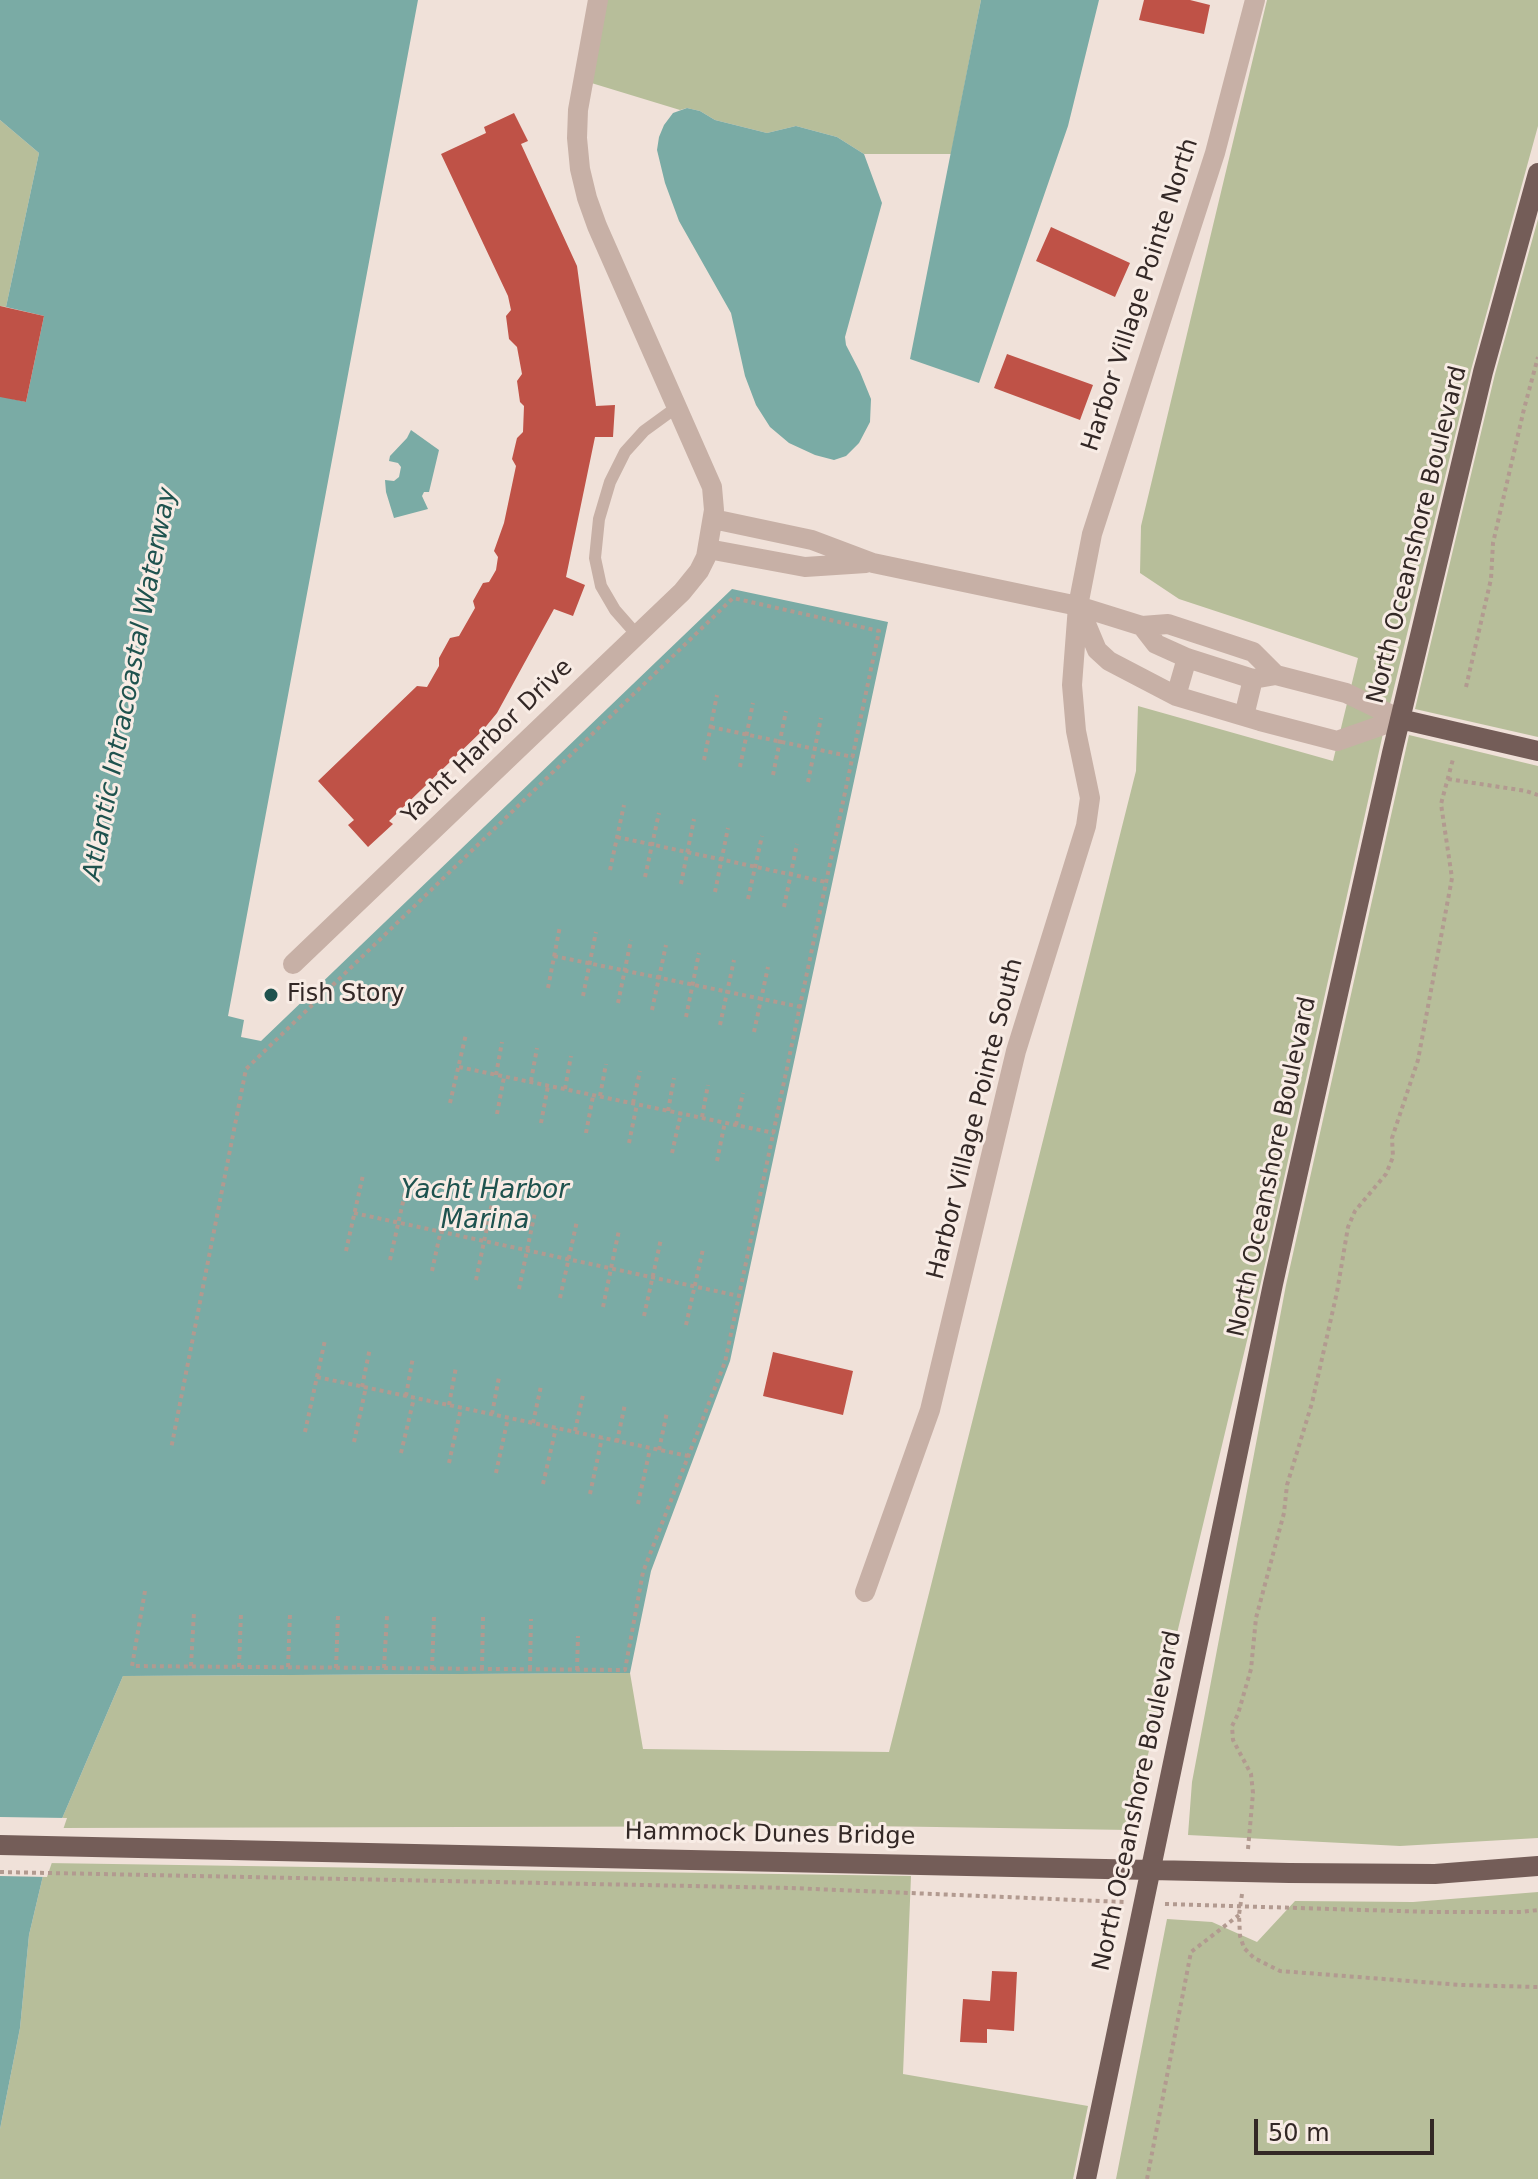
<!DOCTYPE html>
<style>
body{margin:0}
#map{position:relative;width:1538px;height:2179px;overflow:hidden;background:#f0e1d9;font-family:"DejaVu Sans",sans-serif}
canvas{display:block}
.scale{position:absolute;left:1254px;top:2119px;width:180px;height:36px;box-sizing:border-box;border:4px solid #332826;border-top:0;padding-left:10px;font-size:24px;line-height:28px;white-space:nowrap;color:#332826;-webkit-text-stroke:6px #f8ece5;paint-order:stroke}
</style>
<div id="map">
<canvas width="1538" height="2179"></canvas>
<div class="scale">50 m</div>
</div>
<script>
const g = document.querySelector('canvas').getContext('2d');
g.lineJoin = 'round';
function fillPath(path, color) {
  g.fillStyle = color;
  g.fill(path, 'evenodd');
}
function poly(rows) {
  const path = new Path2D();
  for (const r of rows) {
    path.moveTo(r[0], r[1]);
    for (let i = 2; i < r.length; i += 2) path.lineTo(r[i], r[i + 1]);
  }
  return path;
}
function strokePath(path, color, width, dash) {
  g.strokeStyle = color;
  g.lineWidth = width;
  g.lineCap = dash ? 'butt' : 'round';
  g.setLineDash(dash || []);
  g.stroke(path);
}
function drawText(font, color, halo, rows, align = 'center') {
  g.font = font + ' "DejaVu Sans",sans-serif';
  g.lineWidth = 6;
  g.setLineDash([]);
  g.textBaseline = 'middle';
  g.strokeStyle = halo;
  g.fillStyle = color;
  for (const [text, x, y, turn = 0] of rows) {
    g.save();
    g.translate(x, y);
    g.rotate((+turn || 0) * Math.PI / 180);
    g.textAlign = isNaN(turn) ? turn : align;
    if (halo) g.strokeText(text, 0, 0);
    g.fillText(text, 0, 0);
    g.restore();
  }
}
fillPath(poly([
 [591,0,981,0,951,154,864,154,837,137,796,126,767,133,715,120,700,111,687,108,680,110,575,78],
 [1267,0,1538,0,1538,126,1471,370,1384,729,1261,1282,1130,1830,871,1826,58,1828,123,1676,630,1673,643,1749,889,1752,1136,771,1138,706,1333,761,1358,658,1179,599,1140,573,1141,526],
 [0,120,39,153,6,307,0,306],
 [1538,219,1538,737,1415,709,1495,374],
 [1409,735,1538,766,1538,1838,1400,1846,1188,1835,1192,1782,1286,1285],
 [46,1863,911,1876,903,2074,1088,2106,1073,2179,0,2179,0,2129,20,2028,29,1935],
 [1538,1892,1538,2179,1116,2179,1167,1919,1212,1922,1257,1942,1295,1901,1413,1902]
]), '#b7be9a');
fillPath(poly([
 [0,0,418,0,228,1016,244,1020,241,1037,261,1041,732,589,888,622,730,1361,651,1571,630,1673,123,1676,58,1828,46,1863,29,1935,20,2028,0,2129,0,396,26,402,44,316,6,307,39,153,0,120],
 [981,0,1099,0,1068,126,979,383,910,359],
 [687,108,700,111,715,120,767,133,796,126,837,137,864,154,882,203,845,337,846,345,860,372,871,399,870,422,859,443,846,456,834,460,815,455,789,443,770,427,756,405,745,376,731,313,679,221,665,183,657,150,659,137,664,125,673,113],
 [411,430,439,450,429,492,424,492,422,496,428,509,394,518,386,492,385,480,394,481,399,477,401,467,398,463,389,461,390,456,407,438]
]), '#7aaba5');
fillPath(poly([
 [0,1817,67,1818,47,1877,0,1876]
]), '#f0e1d9');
fillPath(poly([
 [1144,0,1190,0,1210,5,1204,34,1139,20],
 [514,113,528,141,521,144,577,266,596,406,615,405,613,437,595,437,566,577,585,585,573,616,554,609,497,713,483,730,389,821,393,824,368,847,348,825,354,820,318,781,417,686,427,687,439,666,439,658,450,638,459,636,475,608,473,601,483,583,489,582,496,570,498,557,494,551,504,523,516,466,512,459,517,438,523,432,524,406,520,402,517,381,522,374,517,347,509,339,506,316,511,310,508,296,441,154,486,133,484,127],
 [1051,227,1130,263,1115,297,1036,261],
 [0,306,44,316,26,402,0,397],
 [1007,354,1093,385,1080,420,994,388],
 [773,1352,853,1371,843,1415,763,1396],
 [992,1971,1017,1972,1014,2031,987,2029,987,2043,960,2042,963,1999,990,2001]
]), '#bf5247');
strokePath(poly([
 [1466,687,1491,579,1493,543,1524,409,1538,357],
 [711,727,853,757],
 [704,760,717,695],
 [740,767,753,703],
 [773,775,786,711],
 [1448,779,1526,791,1538,795],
 [808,782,821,718],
 [617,837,826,882],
 [610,870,624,805],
 [645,877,659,813],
 [681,884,694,819],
 [715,892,728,828],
 [748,899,762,836],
 [784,907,797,844],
 [554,956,801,1007],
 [548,988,560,926],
 [583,996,596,932],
 [618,1003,631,940],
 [652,1010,666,945],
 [686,1017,699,953],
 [720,1025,734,960],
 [754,1032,768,967],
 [459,1067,774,1133],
 [496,1075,502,1042],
 [531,1081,537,1048],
 [565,1089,571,1056],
 [600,1096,606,1064],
 [450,1103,466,1034],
 [633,1103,640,1071],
 [668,1111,674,1078],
 [497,1114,504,1077],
 [702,1117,708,1085],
 [541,1123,548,1086],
 [736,1125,743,1093],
 [586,1133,593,1096],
 [629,1143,637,1104],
 [672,1153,681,1113],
 [717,1161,725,1122],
 [354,1213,739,1296],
 [346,1251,363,1175],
 [390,1260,407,1184],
 [432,1271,449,1193],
 [476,1280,492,1203],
 [519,1289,535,1212],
 [560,1298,577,1221],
 [603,1307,619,1230],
 [644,1316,661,1239],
 [686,1325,703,1249],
 [317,1377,688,1456],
 [362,1387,370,1348],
 [406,1396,413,1357],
 [449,1405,456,1367],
 [492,1414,499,1377],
 [533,1423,541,1386],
 [575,1431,583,1395],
 [305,1432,325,1340],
 [354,1442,366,1387],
 [617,1442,625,1404],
 [659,1450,667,1412],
 [401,1453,414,1398],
 [449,1463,461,1408],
 [496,1473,508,1418],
 [543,1484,556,1428],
 [590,1494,602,1438],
 [638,1504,650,1449],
 [145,1591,132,1666,625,1670,643,1572,725,1362,879,631,733,598,246,1069,171,1449],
 [191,1666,194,1612],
 [239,1667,241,1613],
 [288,1667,290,1614],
 [336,1668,338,1615],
 [384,1668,387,1616],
 [432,1669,434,1616],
 [482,1669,483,1617],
 [530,1669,531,1619],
 [577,1670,578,1636],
 [1248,1849,1253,1793,1251,1774,1233,1740,1232,1726,1238,1714,1251,1669,1256,1618,1284,1513,1287,1485,1312,1403,1337,1292,1348,1227,1355,1211,1386,1174,1393,1157,1392,1138,1418,1060,1452,878,1441,804,1453,759],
 [0,1872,791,1888,1124,1902],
 [1242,1894,1239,1915,1240,1936,1244,1948,1254,1958,1280,1971,1461,1985,1538,1987],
 [1165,1904,1431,1912,1521,1912,1538,1910],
 [1147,2179,1191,1952,1239,1915]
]), '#b29a90', 4, [4, 4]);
strokePath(poly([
 [637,635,615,610,601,586,595,558,599,519,610,482,625,452,644,431,677,407]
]), '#c7b0a6', 12);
strokePath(poly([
 [713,519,812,540,873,563,1078,606,1142,626,1168,624,1253,652,1276,675,1346,693,1400,719],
 [708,549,805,567,866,563],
 [1079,607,1097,650,1109,661,1176,696,1260,721,1337,741,1400,719],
 [1142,626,1156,644,1187,658,1253,679,1276,675],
 [1176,696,1187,658],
 [1244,716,1253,679],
 [293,964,682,592,699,571,706,557,714,510,712,487,597,226,587,198,580,169,577,138,578,110,598,0],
 [865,1592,930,1410,1016,1051,1086,826,1090,798,1076,731,1072,685,1078,606,1092,534,1215,153,1255,0]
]), '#c7b0a6', 20);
strokePath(poly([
 [1400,719,1538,751],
 [0,1845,1289,1873,1435,1874,1538,1866],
 [1086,2179,1273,1284,1392,753,1483,372,1538,173]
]), '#745d58', 20);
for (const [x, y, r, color] of [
 [271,995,8,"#1e524e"]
]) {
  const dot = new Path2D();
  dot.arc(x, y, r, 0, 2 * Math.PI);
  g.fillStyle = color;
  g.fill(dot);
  strokePath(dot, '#f8ece5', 3);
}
drawText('24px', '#332826', '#f8ece5', [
 ["Harbor Village Pointe North",1141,295,-72],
 ["North Oceanshore Boulevard",1418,535,-76],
 ["Yacht Harbor Drive",488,742,-44],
 ["Harbor Village Pointe South",976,1119,-76],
 ["North Oceanshore Boulevard",1273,1167,-78],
 ["North Oceanshore Boulevard",1138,1801,-78],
 ["Hammock Dunes Bridge",770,1835,1]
]);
drawText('24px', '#332826', '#f8ece5', [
 ["Fish Story",287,995]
], 'left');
drawText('italic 26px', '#1e524e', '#f8ece5', [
 ["Atlantic Intracoastal Waterway",131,684,-79],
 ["Yacht Harbor",485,1191],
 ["Marina",485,1221]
]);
</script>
